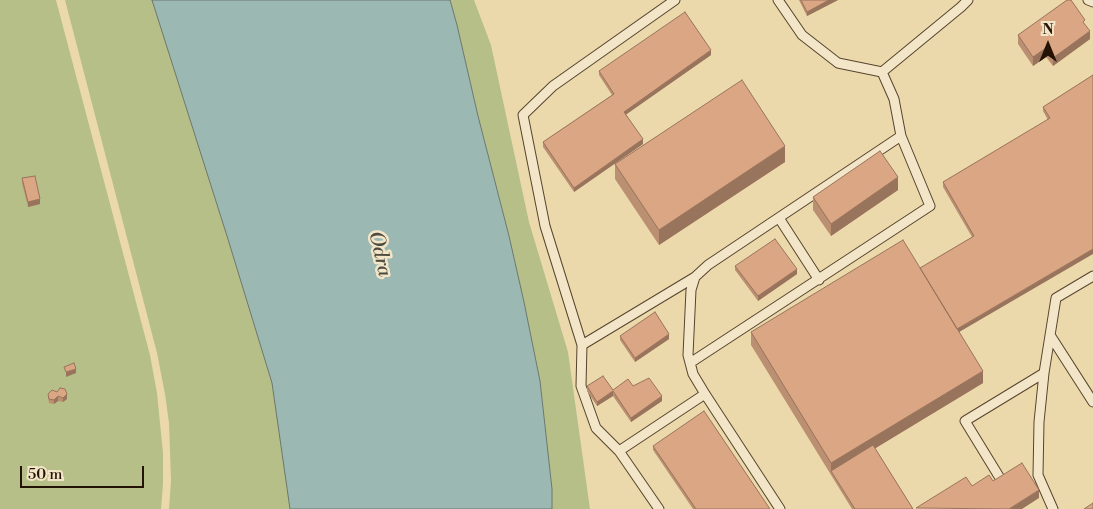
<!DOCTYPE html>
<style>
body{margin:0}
#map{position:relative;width:1093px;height:509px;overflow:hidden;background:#ecd9ab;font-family:"Libre Bodoni",serif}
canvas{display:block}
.north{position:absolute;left:1023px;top:20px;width:50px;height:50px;-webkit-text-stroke:4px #f3e6c8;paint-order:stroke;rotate:0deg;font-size:14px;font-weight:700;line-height:20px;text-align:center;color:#241204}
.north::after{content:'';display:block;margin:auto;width:18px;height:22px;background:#241204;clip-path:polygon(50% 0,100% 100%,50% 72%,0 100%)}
.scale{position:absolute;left:20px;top:466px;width:124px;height:22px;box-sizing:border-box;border:2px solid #241204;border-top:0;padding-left:6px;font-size:15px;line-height:18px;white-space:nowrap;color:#241204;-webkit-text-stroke:4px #f3e6c8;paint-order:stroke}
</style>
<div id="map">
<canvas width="1093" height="509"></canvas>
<div class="north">N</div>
<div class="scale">50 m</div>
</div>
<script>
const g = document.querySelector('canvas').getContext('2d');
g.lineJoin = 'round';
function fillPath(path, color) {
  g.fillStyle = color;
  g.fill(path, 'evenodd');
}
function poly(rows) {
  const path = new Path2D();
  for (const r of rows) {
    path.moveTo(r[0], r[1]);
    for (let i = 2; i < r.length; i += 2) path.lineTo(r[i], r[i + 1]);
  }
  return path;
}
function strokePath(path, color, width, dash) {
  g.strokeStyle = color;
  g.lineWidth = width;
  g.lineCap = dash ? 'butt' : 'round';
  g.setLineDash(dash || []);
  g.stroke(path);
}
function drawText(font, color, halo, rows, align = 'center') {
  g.font = font + ' "Libre Bodoni",serif';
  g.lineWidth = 5;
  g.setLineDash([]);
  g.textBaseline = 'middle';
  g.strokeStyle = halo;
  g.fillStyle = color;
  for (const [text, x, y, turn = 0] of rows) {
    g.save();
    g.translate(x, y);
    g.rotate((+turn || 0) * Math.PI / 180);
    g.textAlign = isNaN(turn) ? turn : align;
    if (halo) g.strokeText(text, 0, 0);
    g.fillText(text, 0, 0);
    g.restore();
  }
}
fillPath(poly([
 [0,0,56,0,150,355,157,393,163,453,163,484,161,509,0,509],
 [65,0,152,0,227,236,272,383,290,509,169,509,171,480,169,423,165,394,157,353],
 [450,0,474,0,491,45,529,222,568,352,590,509,552,509,552,489,540,381,524,302,509,236,478,116,457,25]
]), '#b7bf89');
const water = poly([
 [152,0,450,0,457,25,478,116,509,236,524,302,540,381,552,489,552,509,290,509,272,383,227,236,152,0]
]);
fillPath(water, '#9bb9b2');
strokePath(water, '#6b766c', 1);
const lane = poly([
 [778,0,802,35,838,63,882,72],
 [1088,0,1093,2],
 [779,218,819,280],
 [1050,335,1093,402],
 [582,345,545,226,523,115,553,86,675,0],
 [690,363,930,206,901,136,894,99,882,72,961,7,968,0],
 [619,451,596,428,581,386,582,345,695,277],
 [1003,483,965,421,1044,373],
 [659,509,619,451,705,394],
 [780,509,705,394,693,374,688,355,691,290,695,277,708,265,901,136],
 [1053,509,1038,475,1039,422,1044,373,1056,298,1093,276]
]);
strokePath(lane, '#56442e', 11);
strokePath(lane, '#f3e6c8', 9);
fillPath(poly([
 [799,0,838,0,807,16],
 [1085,25,1090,39,1053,66,1046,57,1033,66,1018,44,1018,35],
 [711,55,626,114,643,144,574,192,543,147,543,142,612,95,599,75,599,71],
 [1093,75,959,332,983,383,875,448,913,509,852,509,751,345,751,332,920,268,972,237,943,187,943,182,1048,120,1043,111,1043,107],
 [785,162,659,245,615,179,615,164],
 [22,178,40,204,28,207,22,183],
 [898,190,831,236,813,210,813,197],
 [735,266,797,274,758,301,735,270],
 [620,336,669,339,635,362,620,340],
 [587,386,613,390,633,386,662,401,631,422,613,396,597,406,587,391],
 [48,394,67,399,63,402,58,401,54,404,49,403,48,398],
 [653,446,770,509,693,509,653,450]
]), '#bb8f72');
fillPath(poly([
 [829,0,838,0,807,16,807,12],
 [1090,31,1090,39,1053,66,1053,58],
 [1046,48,1046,57,1033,66,1033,57],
 [711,50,711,55,624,116,624,112],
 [643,139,643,144,574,192,574,188],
 [785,146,785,162,659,245,659,230],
 [898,177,898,190,831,236,831,224],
 [40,199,40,204,28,207,28,202],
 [1093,249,1093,254,954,335,954,331],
 [797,269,797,274,758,301,758,296],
 [669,334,669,339,635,362,635,358],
 [76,369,76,373,66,377,66,372],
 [983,371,983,383,833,474,831,471,831,463],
 [613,391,613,396,597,406,597,402],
 [67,394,67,399,63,402,63,398],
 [58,396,58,401,54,404,54,400],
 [662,396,662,401,631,422,631,418],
 [1039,490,1039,498,1022,509,1009,509]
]), '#99745c');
const building = poly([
 [801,0,829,0,807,12,801,0],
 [1067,0,1071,0,1085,20,1083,22,1090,31,1053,58,1046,48,1033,57,1018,35,1067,0],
 [685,12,711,50,624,112,643,139,574,188,543,142,614,94,599,71,685,12],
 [1093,75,1093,249,957,329,920,268,974,236,943,182,1050,118,1043,107,1093,75],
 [742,80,785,146,659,230,615,164,742,80],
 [880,151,898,177,831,224,813,197,880,151],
 [35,176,40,199,28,202,22,178,35,176],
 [775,239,797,269,758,296,735,266,775,239],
 [903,240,983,371,831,463,751,332,903,240],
 [655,312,669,334,635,358,620,336,655,312],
 [74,363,76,369,66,372,64,367,74,363],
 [603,376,613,390,628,379,633,386,649,378,662,396,631,418,613,391,597,402,587,386,603,376],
 [60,388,65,389,67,394,63,398,58,396,54,400,49,399,48,394,52,390,57,392,60,388],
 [704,411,770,509,696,509,653,446,704,411],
 [873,445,913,509,855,509,831,471,873,445],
 [1022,463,1039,490,1009,509,916,508,966,477,972,486,989,475,993,481,1022,463],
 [1093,503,1093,509,1084,509,1093,503]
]);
fillPath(building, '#daa684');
strokePath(building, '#99745c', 1);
drawText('italic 20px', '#4e4c41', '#f3e6c8', [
 ["Odra",379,254,77]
]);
</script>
